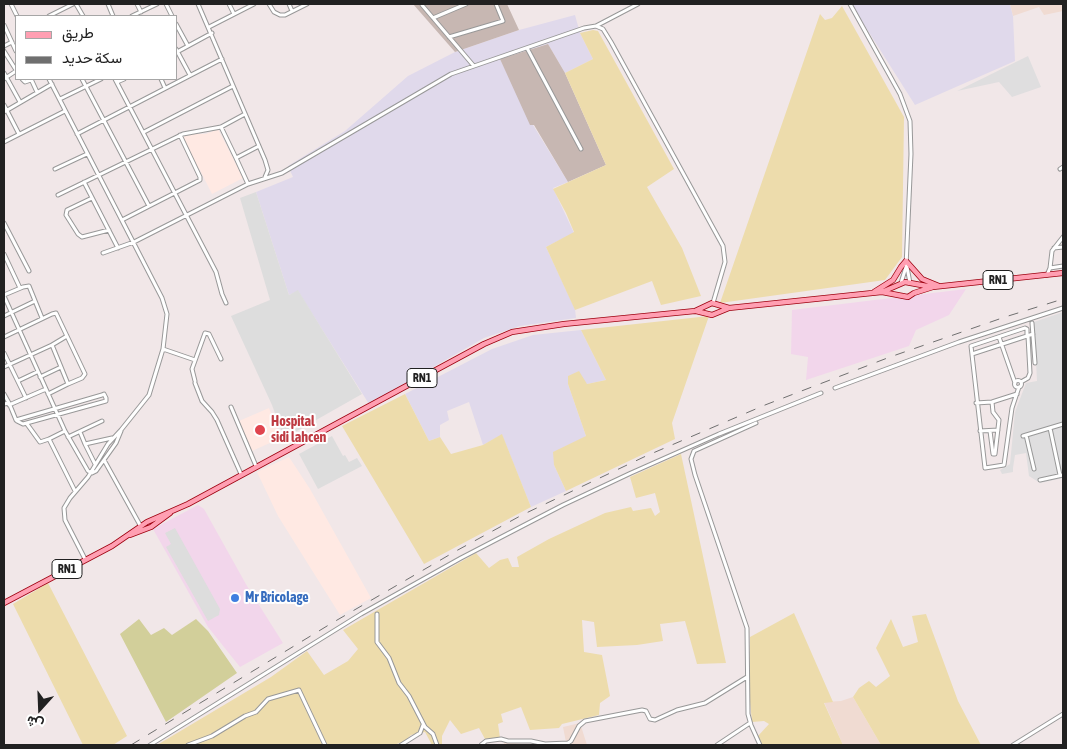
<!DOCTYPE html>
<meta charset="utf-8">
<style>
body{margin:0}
#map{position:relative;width:1067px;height:749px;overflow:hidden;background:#f1e7e8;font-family:"Asap Condensed",Vazirmatn,sans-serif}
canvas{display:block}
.frame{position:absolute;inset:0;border:5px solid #212121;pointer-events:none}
.legend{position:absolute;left:15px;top:15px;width:162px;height:65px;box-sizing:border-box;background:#fff;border:1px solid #a6a6a6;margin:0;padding:6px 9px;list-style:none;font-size:15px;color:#212121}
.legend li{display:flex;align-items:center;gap:10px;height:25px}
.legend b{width:25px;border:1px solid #a6a6a6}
.north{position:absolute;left:15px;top:684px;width:50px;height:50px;-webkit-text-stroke:4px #fff;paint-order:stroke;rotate:200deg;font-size:14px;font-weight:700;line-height:20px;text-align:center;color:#212121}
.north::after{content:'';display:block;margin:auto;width:18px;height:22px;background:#212121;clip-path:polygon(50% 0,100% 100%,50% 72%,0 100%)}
</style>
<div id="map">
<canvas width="1067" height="749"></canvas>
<div class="frame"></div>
<ul class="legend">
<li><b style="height:6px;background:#ff9fb2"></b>طريق</li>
<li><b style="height:6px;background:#6f6f6f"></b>سكة حديد</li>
</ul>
<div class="north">ش</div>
</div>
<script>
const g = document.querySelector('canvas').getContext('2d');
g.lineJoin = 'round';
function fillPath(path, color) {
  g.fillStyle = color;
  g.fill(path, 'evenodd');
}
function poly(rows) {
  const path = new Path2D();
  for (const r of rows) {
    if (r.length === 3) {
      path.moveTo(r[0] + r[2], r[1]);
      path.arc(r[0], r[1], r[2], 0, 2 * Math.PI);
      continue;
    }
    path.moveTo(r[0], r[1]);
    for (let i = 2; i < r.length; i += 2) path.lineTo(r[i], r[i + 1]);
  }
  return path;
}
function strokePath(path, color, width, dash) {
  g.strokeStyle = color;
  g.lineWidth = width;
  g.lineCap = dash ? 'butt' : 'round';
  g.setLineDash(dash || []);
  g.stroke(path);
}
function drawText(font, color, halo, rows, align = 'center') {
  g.font = font + ' "Asap Condensed",sans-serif';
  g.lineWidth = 4;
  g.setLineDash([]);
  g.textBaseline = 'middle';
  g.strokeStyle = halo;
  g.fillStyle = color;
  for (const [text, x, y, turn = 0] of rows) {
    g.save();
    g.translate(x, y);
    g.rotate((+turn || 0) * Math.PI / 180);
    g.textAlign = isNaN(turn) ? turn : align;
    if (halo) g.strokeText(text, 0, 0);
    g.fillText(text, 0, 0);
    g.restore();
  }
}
fillPath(poly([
 [1028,56,1041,87,1012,97,999,82,957,91],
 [1063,312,1063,478,1040,483,1029,476,1026,453,1015,455,1013,468,1013,472,1002,474,1000,470,1010,464,1015,412,1026,383,1037,381,1034,322]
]), '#dfdedf');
fillPath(poly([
 [966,289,949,315,916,330,909,346,806,380,808,357,791,354,792,310],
 [198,505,204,509,247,586,283,643,240,667,208,627,153,529]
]), '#f2d6eb');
fillPath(poly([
 [851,4,1010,4,1013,16,1015,61,915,105],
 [575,15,580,33,593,59,565,73,548,44,500,59,533,125,568,182,553,188,574,233,546,247,575,309,576,318,520,326,484,338,369,404,298,291,289,295,256,192,293,177,288,166,345,131,408,76,455,52,519,30],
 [581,330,606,380,587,384,568,376,568,384,586,436,554,465,566,491,531,507,502,435,483,445,469,402,447,411,449,420,440,425,440,437,429,441,405,394,492,349,533,335]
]), '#e0d9eb');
fillPath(poly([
 [218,129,243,178,212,194,200,170,195,165,182,137,193,134,206,134],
 [269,408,281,438,252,451,239,421],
 [289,457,310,489,371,598,340,615,278,516,257,472]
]), '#ffe9e3');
fillPath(poly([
 [413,4,507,4,519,30,455,52],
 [548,44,565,73,606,165,568,182,534,125,530,125,500,59]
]), '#c7b7b2');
fillPath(poly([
 [1010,4,1063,4,1063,11,1044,15,1039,7,1013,16],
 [853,697,881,745,843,745,824,702,841,701],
 [580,723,587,745,504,745,504,742,531,745,566,742,563,727]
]), '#f0dbd2');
fillPath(poly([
 [842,6,904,117,902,257,885,280,720,303,820,14,825,20,832,18],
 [593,30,598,31,674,169,647,187,682,248,701,296,661,305,652,281,575,310,546,247,574,232,566,213,553,189,606,165,565,73,593,59,580,33],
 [709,316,672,423,675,439,566,491,554,465,553,452,586,436,568,384,568,376,579,371,587,384,606,380,581,330],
 [405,394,429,441,440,437,451,454,483,445,502,434,531,507,424,564,342,426],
 [681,454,726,663,697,664,685,621,660,624,663,641,637,645,597,647,594,622,582,620,584,652,602,655,610,696,600,703,599,715,562,724,559,728,530,730,521,707,501,714,503,722,498,724,500,738,485,739,479,728,461,734,450,720,442,736,442,744,432,745,425,732,411,735,405,741,394,745,157,745,271,677,307,651,324,675,348,661,358,649,343,630,476,553,489,568,500,560,508,558,512,567,519,567,517,557,549,539,605,513,631,507,633,511,651,508,655,516,660,512,655,493,636,498,630,477],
 [48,583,127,736,113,745,83,745,13,604],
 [794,613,833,702,824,703,843,745,762,745,758,736,769,724,764,721,752,722,749,692,750,637],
 [926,614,958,701,981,745,881,745,853,697,859,688,869,681,876,687,890,676,876,648,891,619,903,647,918,642,912,616]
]), '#eddcac');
fillPath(poly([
 [139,619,151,635,164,628,172,635,196,619,208,631,237,673,166,722,120,634]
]), '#d2cf9a');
fillPath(poly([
 [256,192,289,295,298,290,362,394,295,432,292,430,287,431,281,430,272,405,231,316,270,300,240,198],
 [332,436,343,456,345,455,349,462,357,458,362,466,318,489,299,454],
 [175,528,220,609,219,615,208,621,166,547,171,544,165,533]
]), '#ddd');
const street = poly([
 [11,4,17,16],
 [76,4,83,16],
 [108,4,113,16],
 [137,4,141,12],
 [166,4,172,16],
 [198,4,265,160,268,170,265,177],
 [229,4,234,14],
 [269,4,274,12,280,15,285,15,307,4],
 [289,4,292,11],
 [850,4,900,94,910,121,911,154,906,267,901,283],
 [422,5,473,65],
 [49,16,73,4],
 [132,16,157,4],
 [433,18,466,4],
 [176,24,188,46],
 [4,25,16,51],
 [596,26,638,4],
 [209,27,254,4],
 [449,37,503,21,496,4],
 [4,46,12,42],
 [527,48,581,149],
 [176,49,190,75],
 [4,51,16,70],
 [177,52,212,33],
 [4,73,20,102],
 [4,79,16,71],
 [22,79,25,82,31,80],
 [31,79,37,92],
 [49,79,162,298,167,314,163,349,149,395,121,430,108,444,88,477,70,498,64,508,65,520,85,559],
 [82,79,149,206],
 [115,79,216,272,222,294,226,303],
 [161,79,165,88],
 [117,82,124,79],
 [60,99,101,79],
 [4,105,19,134],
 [4,112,52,84],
 [221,127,236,158,259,146],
 [144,132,233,86],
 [77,134,222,59],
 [4,142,65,111],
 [236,158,248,184],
 [55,169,87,154],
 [1060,169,1063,167],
 [84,182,118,248],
 [58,195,183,134,221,127,245,114],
 [92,198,67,210,66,215,78,234,82,237,109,230],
 [122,220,200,180,200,177,180,135],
 [4,223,29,271],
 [1054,248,1063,247],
 [103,253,134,242,248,184,282,173,451,74,584,28,596,26,603,29,611,42,723,246,725,262,713,303],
 [4,254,20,288],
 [907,267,910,283],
 [1050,268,1052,251,1063,237],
 [1047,275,1050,268,1063,266],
 [4,295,23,287,29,286,42,318],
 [4,296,65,431,88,471,92,473,96,471,116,443,121,431],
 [4,316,35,301],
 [1032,323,1035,363],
 [4,337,52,314,56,313,85,374,82,378,68,384],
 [999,337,1015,383],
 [52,345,67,336],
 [163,349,195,360],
 [4,353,26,398],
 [972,354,1033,334],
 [4,367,52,345,68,384,48,394],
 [40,377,61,367],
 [1018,384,3.5],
 [18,381,37,372],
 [195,381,192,369,205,333,209,334,221,359],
 [1021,382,1028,378,1030,373,1028,336],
 [195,383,202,401,212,412,217,420,241,474],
 [1019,387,1012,408,1004,465,985,468,971,346,1025,328,1027,329,1027,336],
 [835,388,959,342,1063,308],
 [4,394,9,403,16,420,17,421,23,424,106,401,106,398,104,394,102,395,16,420],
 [976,403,992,402,1017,394],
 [4,404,9,403],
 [9,405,46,389],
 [231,407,256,466],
 [756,423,694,451,691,459,695,475,747,628,748,714,751,725,760,745],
 [27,424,40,442,49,439],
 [1050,428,1060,475],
 [65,431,49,439,75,491],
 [980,431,998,430],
 [990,431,993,454,995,454,999,420,993,412,992,402],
 [80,432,85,444],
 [1026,435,1034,469],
 [1023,436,1063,424],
 [68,437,102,421],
 [104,460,140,525],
 [95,464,85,444,112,438],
 [1040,480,1063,475],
 [377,614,377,642,389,658,399,683,409,696,425,727,433,734,437,745],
 [150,745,361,614,461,558,563,505,631,473,719,434,821,393],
 [188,745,212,736,245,716,256,712,268,699,299,690,325,745],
 [401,745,420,733,423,725],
 [481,745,486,741,501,739,508,741,531,741,545,744,568,743,571,741,579,726,585,721,642,710,646,711,650,719,655,720,677,710,705,703,747,677],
 [717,745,750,723],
 [1013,745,1063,714]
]);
const primary = poly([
 [874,292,893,280,901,267,906,261,922,279,939,286],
 [882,292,905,282,932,287],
 [696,311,712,315,729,308],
 [130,535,151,527,170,513],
 [4,603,112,546,147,522,188,504,484,344,512,332,564,324,695,311,712,303,729,308,882,292,908,297,914,293,933,287,1063,273]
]);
strokePath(street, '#989898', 5);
strokePath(primary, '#9e000f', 6);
strokePath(street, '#fff', 3);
strokePath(primary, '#ff9fb2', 4.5);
strokePath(poly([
 [131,745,332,623,456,551,522,515,646,456,765,405,890,357,1005,317,1063,299]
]), '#6f6f6f', 1, [10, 10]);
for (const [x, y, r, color] of [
 [260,430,6,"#e0444e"],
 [235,598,5,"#3f7fe0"]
]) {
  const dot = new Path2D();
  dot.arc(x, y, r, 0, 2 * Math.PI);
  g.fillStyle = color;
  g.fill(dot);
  strokePath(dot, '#fff', 2);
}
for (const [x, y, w] of [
 [998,280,30],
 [422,378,30],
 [67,569,30]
]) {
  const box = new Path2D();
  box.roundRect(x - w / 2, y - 9.5, w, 19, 4);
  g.fillStyle = '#fff';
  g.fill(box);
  strokePath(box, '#212121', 1);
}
drawText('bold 12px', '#212121', null, [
 ["RN1",998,280],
 ["RN1",422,378],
 ["RN1",67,569]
]);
drawText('bold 14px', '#be3a42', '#fff', [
 ["Hospital",271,422],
 ["sidi lahcen",271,438]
], 'left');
drawText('bold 14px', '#366cbe', '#fff', [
 ["Mr Bricolage",245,598]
], 'left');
</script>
